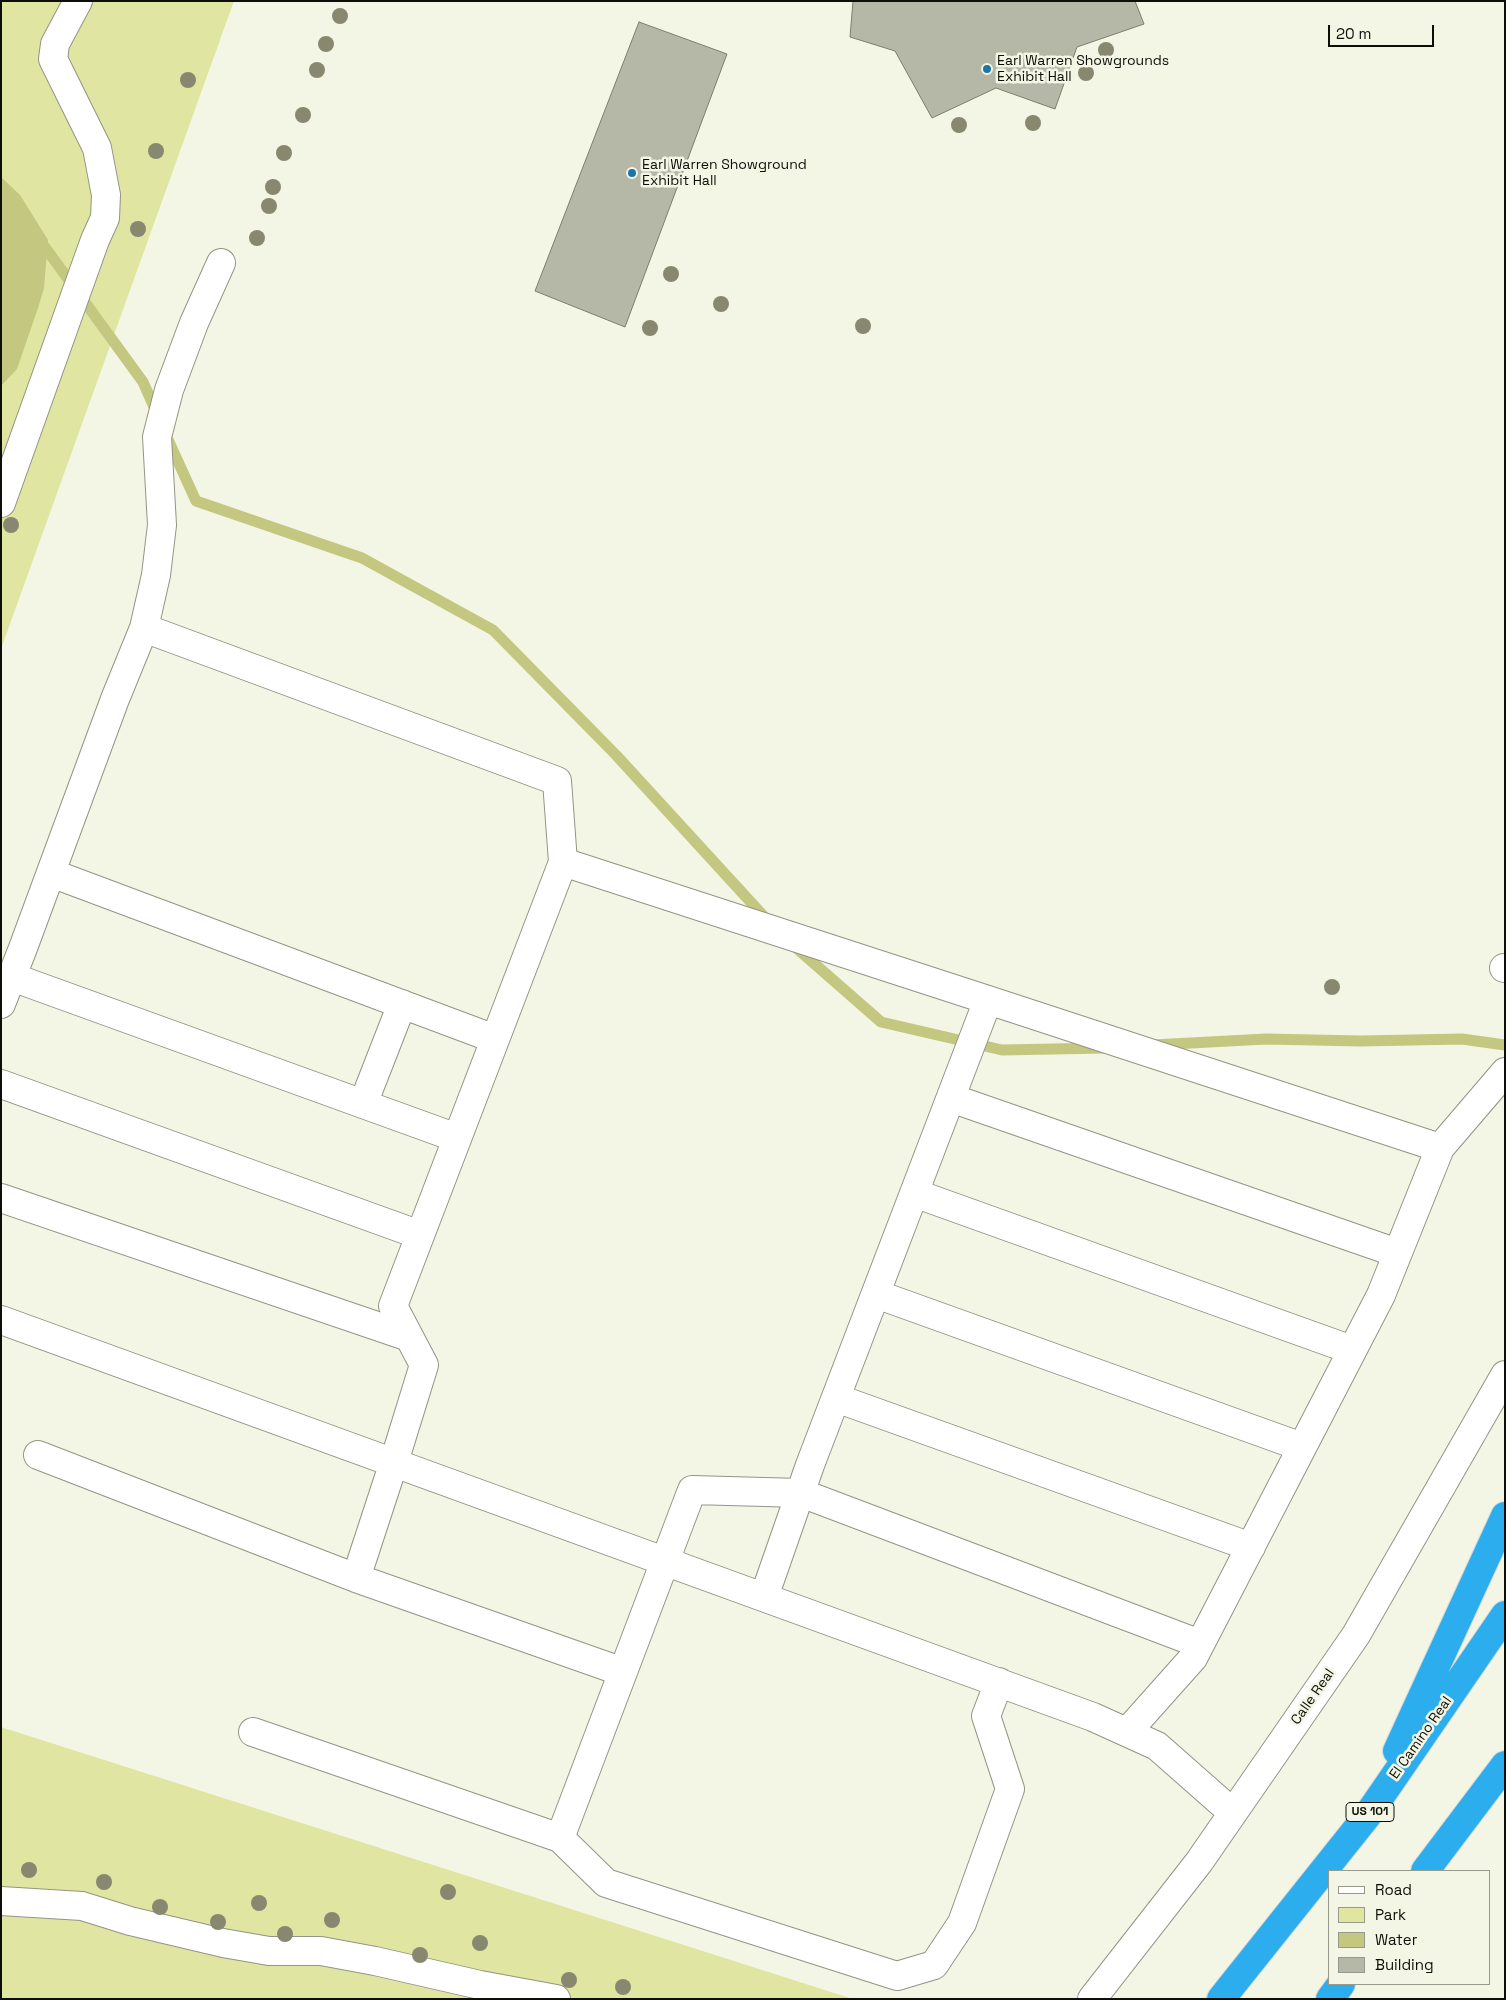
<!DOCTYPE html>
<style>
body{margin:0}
#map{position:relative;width:1506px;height:2000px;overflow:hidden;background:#f4f6e5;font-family:"Space Grotesk",sans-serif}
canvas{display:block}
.frame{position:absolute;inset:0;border:2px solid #0d0e08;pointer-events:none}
.legend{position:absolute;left:1328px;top:1870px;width:162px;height:115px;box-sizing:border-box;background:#f4f6e5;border:1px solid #98998d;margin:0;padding:6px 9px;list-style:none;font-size:15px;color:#0d0e08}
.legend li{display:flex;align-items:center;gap:10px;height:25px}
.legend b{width:25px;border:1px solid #98998d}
.scale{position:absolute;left:1328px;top:25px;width:106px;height:22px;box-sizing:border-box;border:2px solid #0d0e08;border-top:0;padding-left:6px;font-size:15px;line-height:18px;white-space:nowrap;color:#0d0e08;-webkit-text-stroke:4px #f4f6e5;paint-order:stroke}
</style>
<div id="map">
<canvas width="1506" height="2000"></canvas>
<div class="frame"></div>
<ul class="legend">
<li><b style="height:6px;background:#fff"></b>Road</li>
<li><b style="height:14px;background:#e1e5a2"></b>Park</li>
<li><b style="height:14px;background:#c3c780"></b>Water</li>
<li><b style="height:14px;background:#b5b7a7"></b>Building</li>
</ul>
<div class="scale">20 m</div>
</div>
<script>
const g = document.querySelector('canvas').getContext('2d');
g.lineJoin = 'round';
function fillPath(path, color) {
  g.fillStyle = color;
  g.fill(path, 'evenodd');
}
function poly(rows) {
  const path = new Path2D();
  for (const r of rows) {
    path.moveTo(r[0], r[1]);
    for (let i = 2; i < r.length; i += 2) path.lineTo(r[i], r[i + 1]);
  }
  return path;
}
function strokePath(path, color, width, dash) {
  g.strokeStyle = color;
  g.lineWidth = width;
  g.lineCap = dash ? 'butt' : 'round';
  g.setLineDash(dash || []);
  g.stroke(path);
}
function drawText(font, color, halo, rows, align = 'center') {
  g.font = font + ' "Space Grotesk",sans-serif';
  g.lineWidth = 5;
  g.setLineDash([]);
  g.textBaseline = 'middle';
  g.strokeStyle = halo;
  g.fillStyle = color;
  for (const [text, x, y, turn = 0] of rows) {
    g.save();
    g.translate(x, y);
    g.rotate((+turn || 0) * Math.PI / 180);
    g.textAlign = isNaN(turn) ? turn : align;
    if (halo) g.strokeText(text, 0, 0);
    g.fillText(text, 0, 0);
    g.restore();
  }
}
fillPath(poly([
 [1,1,234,1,1,649],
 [1,1727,853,1999,1,1999]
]), '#e1e5a2');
fillPath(poly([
 [1,177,20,195,48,240,44,288,38,308,17,369,1,386]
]), '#c3c780');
strokePath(poly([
 [39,239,143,382,158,416],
 [165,433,196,501,362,558,493,630,616,755,769,922],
 [793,945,881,1022,1002,1050,1105,1048],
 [1153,1045,1266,1039,1361,1041,1462,1039,1505,1045]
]), '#c3c780', 11);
const building = poly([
 [853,1,1135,1,1144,24,1077,47,1055,109,996,88,932,118,895,51,850,37,853,1],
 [639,22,727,54,625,327,535,291,639,22]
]);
fillPath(building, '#b5b7a7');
strokePath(building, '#7c7d6e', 1);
const minor = poly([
 [1,503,95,240,105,218,106,195,97,148,53,59,55,44,78,1],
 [144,628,557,781,563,862,988,1000],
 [51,873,495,1039],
 [1504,968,1505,968],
 [12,977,457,1138],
 [1,1004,23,948,115,699,144,628,156,575,162,525,157,437,169,390,194,323,221,263],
 [1,1084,420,1235],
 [951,1098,1397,1253],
 [363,1104,402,1004],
 [914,1193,1352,1350],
 [1,1198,409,1337],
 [876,1294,1302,1447],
 [1,1320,1093,1717,1157,1746,1233,1813],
 [836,1398,1251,1547],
 [38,1455,356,1578,394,1462,424,1365,393,1306,563,862],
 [356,1578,623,1672],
 [764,1597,810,1465,988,1000,1440,1148],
 [253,1732,560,1838,692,1490,801,1493,1200,1644],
 [1127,1732,1193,1658,1381,1295,1440,1148,1505,1072],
 [560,1838,606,1883,897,1976,934,1965,962,1923,1010,1789,986,1716,999,1682],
 [1,1901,82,1906,130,1921,223,1943,269,1951,321,1951,375,1961,480,1985,556,1999],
 [1092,1999,1199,1862,1356,1635,1505,1375]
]);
const highway = poly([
 [1397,1751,1505,1516],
 [1425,1871,1505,1765],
 [1221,1999,1367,1816,1505,1615],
 [1330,1999,1341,1984]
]);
strokePath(minor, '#939485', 30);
strokePath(highway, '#d8d8d7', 30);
strokePath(minor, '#fff', 28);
strokePath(highway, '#2cadee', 28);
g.fillStyle = '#87886f';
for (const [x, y] of [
 [340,16],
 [326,44],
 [1106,50],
 [317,70],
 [1086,73],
 [188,80],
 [303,115],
 [1033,123],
 [959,125],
 [156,151],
 [284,153],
 [273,187],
 [269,206],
 [138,229],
 [257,238],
 [671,274],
 [721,304],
 [863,326],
 [650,328],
 [11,525],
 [1332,987],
 [29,1870],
 [104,1882],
 [448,1892],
 [259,1903],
 [160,1907],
 [332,1920],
 [218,1922],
 [285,1934],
 [480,1943],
 [420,1955],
 [569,1980],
 [623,1987]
]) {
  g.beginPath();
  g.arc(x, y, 8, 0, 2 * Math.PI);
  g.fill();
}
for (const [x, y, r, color] of [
 [987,69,5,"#1b76a4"],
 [632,173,5,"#1b76a4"]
]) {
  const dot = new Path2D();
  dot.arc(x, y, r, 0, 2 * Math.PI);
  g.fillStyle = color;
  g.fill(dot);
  strokePath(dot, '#f4f6e5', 2);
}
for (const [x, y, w] of [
 [1370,1812,48]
]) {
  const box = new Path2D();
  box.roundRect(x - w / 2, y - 9.5, w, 19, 4);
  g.fillStyle = '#f4f6e5';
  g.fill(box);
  strokePath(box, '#0d0e08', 1);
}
drawText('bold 12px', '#0d0e08', null, [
 ["US 101",1370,1812]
]);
drawText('14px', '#0d0e08', '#f4f6e5', [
 ["Earl Warren Showgrounds",997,61],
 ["Exhibit Hall",997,77],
 ["Earl Warren Showground",642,165],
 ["Exhibit Hall",642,181]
], 'left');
drawText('14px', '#0d0e08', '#f4f6e5', [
 ["Calle Real",1313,1697,-55],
 ["El Camino Real",1421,1738,-55]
]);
</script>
